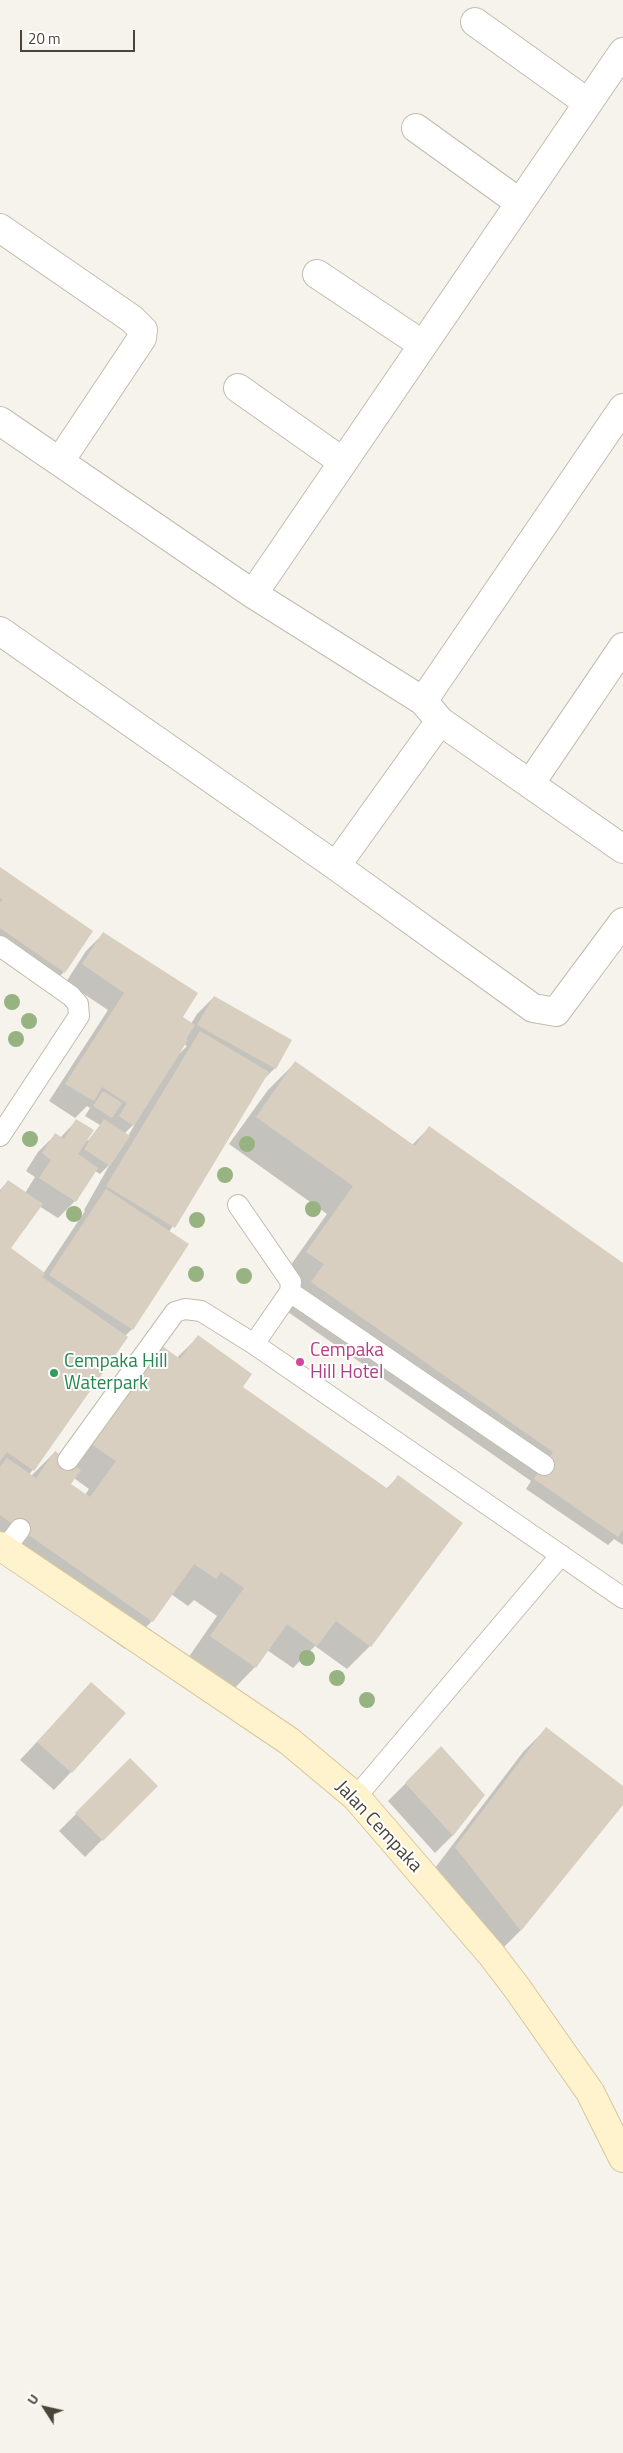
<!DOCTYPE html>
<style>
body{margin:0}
#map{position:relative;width:623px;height:2453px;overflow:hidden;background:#f6f3ec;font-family:"Titillium Web",sans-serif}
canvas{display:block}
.north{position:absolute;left:20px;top:2383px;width:50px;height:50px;-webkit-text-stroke:4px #fff;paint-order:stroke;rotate:305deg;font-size:14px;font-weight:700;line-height:20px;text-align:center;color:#4b4439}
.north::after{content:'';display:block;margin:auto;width:18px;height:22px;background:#4b4439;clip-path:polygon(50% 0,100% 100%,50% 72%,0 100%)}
.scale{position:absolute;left:20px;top:30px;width:115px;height:22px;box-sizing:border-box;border:2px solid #4b4439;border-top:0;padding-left:6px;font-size:15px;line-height:18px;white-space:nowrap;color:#4b4439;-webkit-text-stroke:4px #fff;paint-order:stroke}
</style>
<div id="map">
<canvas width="623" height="2453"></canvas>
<div class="north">U</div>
<div class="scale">20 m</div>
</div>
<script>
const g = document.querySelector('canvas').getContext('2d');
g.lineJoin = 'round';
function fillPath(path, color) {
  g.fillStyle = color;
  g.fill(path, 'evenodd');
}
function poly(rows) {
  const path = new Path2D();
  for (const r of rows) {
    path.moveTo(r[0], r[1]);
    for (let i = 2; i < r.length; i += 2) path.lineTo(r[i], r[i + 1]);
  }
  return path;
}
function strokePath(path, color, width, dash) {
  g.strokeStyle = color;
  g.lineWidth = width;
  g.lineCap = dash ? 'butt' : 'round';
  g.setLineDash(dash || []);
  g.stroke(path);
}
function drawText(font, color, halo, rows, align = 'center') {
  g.font = font + ' "Titillium Web",sans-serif';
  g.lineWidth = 4;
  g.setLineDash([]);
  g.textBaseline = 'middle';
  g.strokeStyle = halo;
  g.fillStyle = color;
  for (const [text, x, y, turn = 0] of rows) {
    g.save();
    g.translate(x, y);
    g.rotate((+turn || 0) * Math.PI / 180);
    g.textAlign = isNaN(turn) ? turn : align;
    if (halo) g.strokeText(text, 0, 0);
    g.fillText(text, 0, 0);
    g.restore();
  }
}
fillPath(poly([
 [0,868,64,972,47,989,0,957],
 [103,934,181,1017,191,1024,197,1014,214,997,275,1068,262,1081,169,1232,132,1329,125,1336,29,1475,31,1476,55,1452,70,1463,198,1337,241,1387,386,1489,398,1477,370,1646,347,1669,315,1646,293,1668,267,1650,255,1667,228,1695,184,1664,217,1616,194,1600,188,1606,171,1594,152,1621,125,1649,0,1561,0,1190,8,1181,25,1193,35,1177,26,1171,38,1152,55,1135,60,1138,76,1121,88,1141,100,1125,85,1116,90,1108,87,1106,75,1118,49,1101,108,1010,66,982,86,951],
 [184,1044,187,1046,180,1053,179,1052],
 [136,1122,128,1136,124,1134],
 [110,1164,84,1210,85,1211,43,1274,10,1249,39,1206,58,1218,75,1201,95,1171,100,1174],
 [74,1478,89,1489,85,1495,69,1484],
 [295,1063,412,1145,429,1128,623,1265,623,1545,614,1539,608,1545,526,1489,531,1481,285,1310,280,1280,327,1214,229,1144,268,1090],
 [91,1684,71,1772,54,1790,20,1760],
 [546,1729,623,1787,623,1803,520,1931,497,1954,432,1872,523,1752],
 [441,1748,484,1795,452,1836,435,1853,388,1801],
 [130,1760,156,1786,85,1857,59,1831]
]), '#0003');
fillPath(poly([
 [0,867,93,931,65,973,0,928,0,903,3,899,0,898],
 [103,932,198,993,183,1017,195,1025,186,1039,188,1040,134,1126,119,1116,127,1103,102,1087,94,1101,65,1084,124,993,82,964],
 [214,996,292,1040,276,1069,197,1025],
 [200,1031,269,1072,175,1228,106,1186],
 [295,1061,415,1146,429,1126,623,1263,623,1530,618,1537,534,1479,553,1452,311,1282,324,1264,306,1252,353,1186,256,1117],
 [103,1091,122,1103,112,1118,93,1106],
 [76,1119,94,1130,78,1154,98,1168,76,1202,39,1178,51,1160,42,1153,55,1133,64,1139],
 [104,1119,130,1136,110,1166,84,1149],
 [8,1180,43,1204,11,1248,45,1273,42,1277,128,1337,34,1471,7,1452,0,1461,0,1192],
 [106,1189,189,1244,133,1330,49,1275],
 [198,1335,252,1374,243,1387,388,1489,398,1475,463,1523,371,1647,336,1621,317,1646,287,1624,256,1668,210,1636,244,1588,221,1572,216,1579,194,1564,153,1622,0,1515,0,1467,7,1458,36,1478,55,1451,81,1470,71,1484,90,1497,116,1461,91,1444,161,1345,180,1359],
 [91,1682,126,1713,72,1773,37,1742],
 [546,1727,623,1786,623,1805,521,1931,455,1847],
 [441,1746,485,1795,453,1836,405,1783],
 [130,1758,158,1786,103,1841,75,1813]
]), '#d8cfc1');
const lane = poly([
 [0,946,71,996,78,1004,79,1016,0,1136],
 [238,1205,291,1282,290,1292,254,1344],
 [290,1292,544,1465],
 [68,1460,175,1312,185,1309,201,1311,254,1344,623,1598],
 [5,1549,20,1529],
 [356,1797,561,1555]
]);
const street = poly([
 [475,22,588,103],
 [416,128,520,203],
 [0,228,132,319,143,330,142,338,60,461],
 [317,274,423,345],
 [238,388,343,462],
 [0,421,253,594,423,701,440,721,623,849],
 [253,594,623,52],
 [0,631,336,866,533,1008,556,1012,623,922],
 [423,701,623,408],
 [530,784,623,647],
 [336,866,440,721]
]);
const secondary = poly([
 [0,1546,289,1741,356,1797,491,1954,517,1988,590,2092,623,2158]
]);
strokePath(lane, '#c2bbae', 22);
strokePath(street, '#c2bbae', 30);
strokePath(secondary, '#d6c79b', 30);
strokePath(lane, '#fff', 20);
strokePath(street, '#fff', 28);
strokePath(secondary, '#fff3cd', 28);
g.fillStyle = '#97b381';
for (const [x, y] of [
 [12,1002],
 [29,1021],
 [16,1039],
 [30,1139],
 [247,1144],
 [225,1175],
 [313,1209],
 [74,1214],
 [197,1220],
 [196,1274],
 [244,1276],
 [307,1658],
 [337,1678],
 [367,1700]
]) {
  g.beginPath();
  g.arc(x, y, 8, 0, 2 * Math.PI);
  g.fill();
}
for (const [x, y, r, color] of [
 [300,1362,5,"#d1479c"],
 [54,1373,5,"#2e9e5b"]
]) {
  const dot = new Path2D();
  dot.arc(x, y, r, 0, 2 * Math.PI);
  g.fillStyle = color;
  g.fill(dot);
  strokePath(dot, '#fff', 2);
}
drawText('19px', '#b23c85', '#fff', [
 ["Cempaka",310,1351],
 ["Hill Hotel",310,1373]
], 'left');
drawText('19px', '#27864d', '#fff', [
 ["Cempaka Hill",64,1362],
 ["Waterpark",64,1384]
], 'left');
drawText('19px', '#4b4439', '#fff', [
 ["Jalan Cempaka",378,1827,47]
]);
</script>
